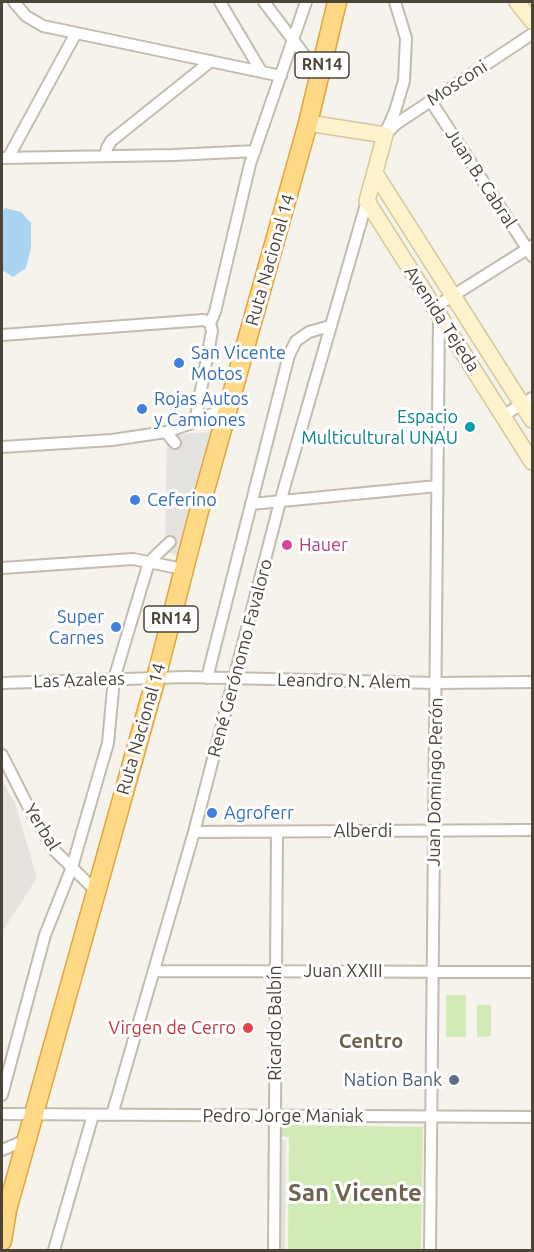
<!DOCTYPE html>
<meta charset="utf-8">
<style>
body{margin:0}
#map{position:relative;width:534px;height:1252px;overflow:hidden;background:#f6f3ec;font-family:Ubuntu,sans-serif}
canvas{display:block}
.frame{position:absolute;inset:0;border:3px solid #4b4439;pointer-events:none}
</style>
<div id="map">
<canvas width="534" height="1252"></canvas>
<div class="frame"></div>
</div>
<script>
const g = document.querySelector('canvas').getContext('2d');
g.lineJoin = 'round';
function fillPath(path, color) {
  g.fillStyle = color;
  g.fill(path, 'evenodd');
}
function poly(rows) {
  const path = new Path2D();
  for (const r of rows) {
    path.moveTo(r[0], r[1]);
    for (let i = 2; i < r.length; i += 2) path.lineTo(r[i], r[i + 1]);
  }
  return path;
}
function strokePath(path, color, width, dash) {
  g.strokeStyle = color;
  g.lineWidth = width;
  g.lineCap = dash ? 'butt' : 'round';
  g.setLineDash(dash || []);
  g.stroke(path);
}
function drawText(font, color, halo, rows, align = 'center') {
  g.font = font + ' Ubuntu,sans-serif';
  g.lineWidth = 6;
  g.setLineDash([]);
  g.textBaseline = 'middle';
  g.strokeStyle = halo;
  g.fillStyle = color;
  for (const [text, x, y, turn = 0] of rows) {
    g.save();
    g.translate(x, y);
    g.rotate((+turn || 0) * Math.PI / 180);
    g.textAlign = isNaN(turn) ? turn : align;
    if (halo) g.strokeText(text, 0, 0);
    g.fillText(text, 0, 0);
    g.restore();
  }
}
fillPath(poly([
 [2,781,15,803,37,878,4,929,2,928]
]), '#e6e2dd');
fillPath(poly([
 [446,995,466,995,466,1037,446,1037],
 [477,1005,491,1005,491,1036,477,1037],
 [279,1125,423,1127,421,1250,288,1250,289,1137,279,1136]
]), '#d2eab5');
fillPath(poly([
 [213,432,180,557,165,550,167,435],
 [277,1140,286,1140,285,1250,275,1250]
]), '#e5e3e0');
fillPath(poly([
 [5,208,21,212,31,223,31,248,26,268,13,277,2,270,2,212]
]), '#a9d4f2');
const minor = poly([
 [14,2,26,16,43,26,281,76],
 [220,2,261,71],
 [264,2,319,74],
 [430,100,532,256],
 [387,129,395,111,404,81,406,38,395,2],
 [385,135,396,124,532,34],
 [105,156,107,148,111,141,211,61],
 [2,158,174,155,255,151],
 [8,158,76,33],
 [435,307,532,246],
 [2,335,204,320,210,323],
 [504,415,532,398],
 [195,422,212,331,210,323,215,312,250,164,306,2],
 [166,432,175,443],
 [2,447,112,440,166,432,195,422,229,406],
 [251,504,437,486],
 [2,568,133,559,183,569],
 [207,678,289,355,296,341,309,332,330,326],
 [2,683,186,677,436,683,532,682],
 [2,755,31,812,54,850,95,890],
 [194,832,532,830],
 [154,971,532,972],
 [2,1095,45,935,72,867,108,743,114,679,149,562,170,542],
 [2,1114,532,1117],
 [112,1115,194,832,280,502,367,201],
 [2,1150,26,1140],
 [54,1250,93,1115],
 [274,1250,277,832],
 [430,1250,439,317]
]);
const secondary = poly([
 [517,2,532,21],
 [308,123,385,135,367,201,532,462],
 [375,173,532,420]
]);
const trunk = poly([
 [2,1241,7,1210,156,678,198,515,308,123,337,2]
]);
strokePath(minor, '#c2bbae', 14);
strokePath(secondary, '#d6c79b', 18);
strokePath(trunk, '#e0a43c', 21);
strokePath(minor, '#fff', 10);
strokePath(secondary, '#fff3cd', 15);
strokePath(trunk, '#ffd985', 18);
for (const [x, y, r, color] of [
 [179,363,6,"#3f7fe0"],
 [142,409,6,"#3f7fe0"],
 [470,427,6,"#0f9aa8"],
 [135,500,6,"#3f7fe0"],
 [287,545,6,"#d1479c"],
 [116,627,6,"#3f7fe0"],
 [212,813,6,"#3f7fe0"],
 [248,1028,6,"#e0444e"],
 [454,1080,6,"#5c6f8a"]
]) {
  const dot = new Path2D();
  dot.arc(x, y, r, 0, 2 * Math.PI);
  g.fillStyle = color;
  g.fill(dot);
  strokePath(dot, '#fff', 2);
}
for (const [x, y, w] of [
 [322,65,54],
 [171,619,54]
]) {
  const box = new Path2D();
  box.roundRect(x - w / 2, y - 13, w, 26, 4.5);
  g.fillStyle = '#fff';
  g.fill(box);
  strokePath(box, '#4b4439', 1.5);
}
drawText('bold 16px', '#4b4439', null, [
 ["RN14",322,65],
 ["RN14",171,619]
]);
drawText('18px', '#4b4439', '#fff', [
 ["Mosconi",457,83,-33],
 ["Juan B. Cabral",481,178,57],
 ["Ruta Nacional 14",270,260,-74],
 ["Avenida Tejeda",442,319,57],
 ["René Gerónomo Favaloro",240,658,-75],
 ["Las Azaleas",79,680,-2],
 ["Leandro N. Alem",344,681,1],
 ["Ruta Nacional 14",141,729,-74],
 ["Juan Domingo Perón",435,782,-89],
 ["Yerbal",42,827,58],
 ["Alberdi",363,831],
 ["Juan XXIII",343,971],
 ["Ricardo Balbín",275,1023,-90],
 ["Pedro Jorge Maniak",283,1116]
]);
drawText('18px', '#366cbe', '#fff', [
 ["San Vicente",191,353],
 ["Motos",191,374],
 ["Rojas Autos",154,399],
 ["y Camiones",154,420],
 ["Ceferino",147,500],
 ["Super",104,617,"right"],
 ["Carnes",104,638,"right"],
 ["Agroferr",224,813]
], 'left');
drawText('18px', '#0d838f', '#fff', [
 ["Espacio",458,417],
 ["Multicultural UNAU",458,438]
], 'right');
drawText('18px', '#b23c85', '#fff', [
 ["Hauer",299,545]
], 'left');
drawText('18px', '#be3a42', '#fff', [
 ["Virgen de Cerro",236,1028]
], 'right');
drawText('18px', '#4e5e75', '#fff', [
 ["Nation Bank",442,1080]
], 'right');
drawText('bold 20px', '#6e6250', '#fff', [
 ["Centro",371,1041]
]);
drawText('bold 24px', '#6e6250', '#fff', [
 ["San Vicente",355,1193]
]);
</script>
